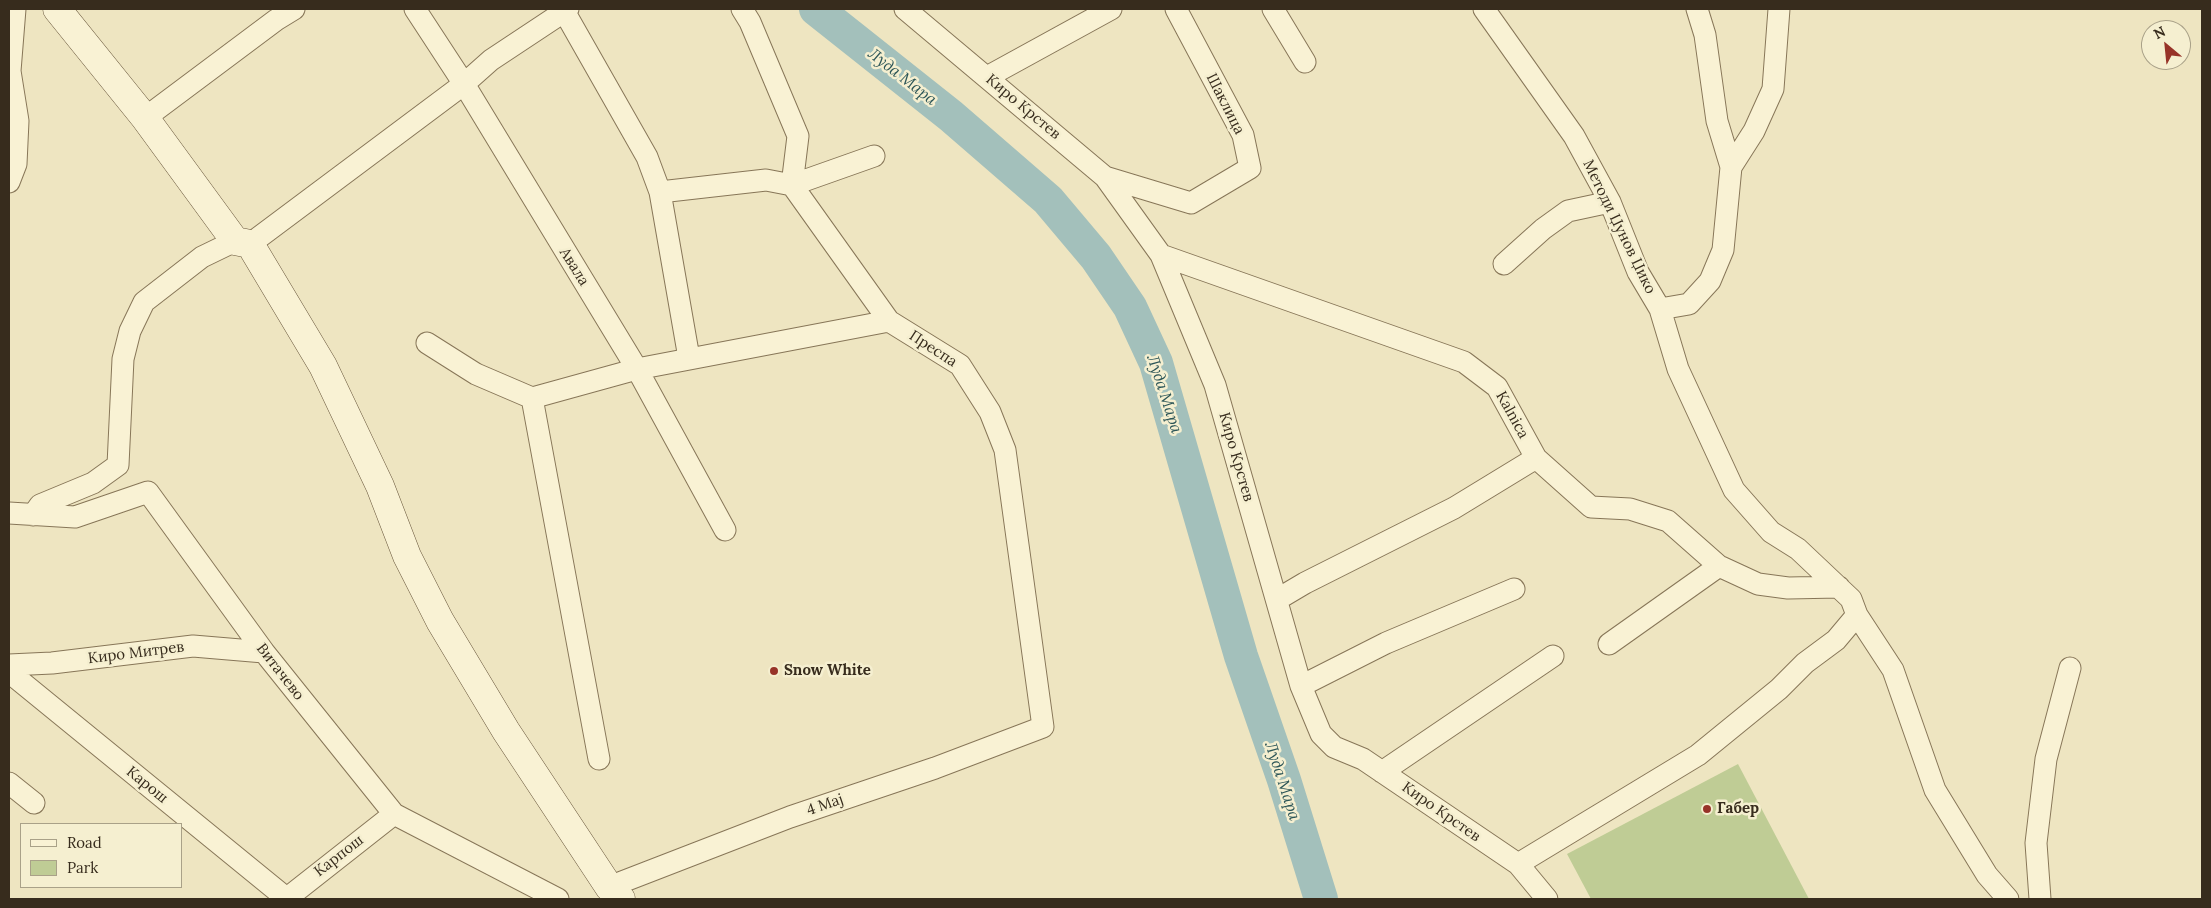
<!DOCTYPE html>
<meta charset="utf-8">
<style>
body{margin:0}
#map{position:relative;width:2211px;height:908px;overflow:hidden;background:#eee5c1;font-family:Lora,serif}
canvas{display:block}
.frame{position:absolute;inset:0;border:10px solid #372c1d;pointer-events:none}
.legend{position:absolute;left:20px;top:823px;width:162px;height:65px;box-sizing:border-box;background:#f5efd0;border:1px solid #a9a188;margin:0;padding:6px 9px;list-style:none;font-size:15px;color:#372c1d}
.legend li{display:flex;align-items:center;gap:10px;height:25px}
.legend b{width:25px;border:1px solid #a9a188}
.north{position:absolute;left:2141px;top:20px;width:50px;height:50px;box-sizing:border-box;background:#f5efd0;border:1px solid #a9a188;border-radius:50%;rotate:332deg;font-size:14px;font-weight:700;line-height:20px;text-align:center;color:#372c1d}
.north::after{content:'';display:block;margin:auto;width:18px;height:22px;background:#973328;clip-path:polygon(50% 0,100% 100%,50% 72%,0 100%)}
</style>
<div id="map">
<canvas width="2211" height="908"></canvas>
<div class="frame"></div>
<ul class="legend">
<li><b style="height:6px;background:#f9f2d4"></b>Road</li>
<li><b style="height:14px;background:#bfcc95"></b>Park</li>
</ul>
<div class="north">N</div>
</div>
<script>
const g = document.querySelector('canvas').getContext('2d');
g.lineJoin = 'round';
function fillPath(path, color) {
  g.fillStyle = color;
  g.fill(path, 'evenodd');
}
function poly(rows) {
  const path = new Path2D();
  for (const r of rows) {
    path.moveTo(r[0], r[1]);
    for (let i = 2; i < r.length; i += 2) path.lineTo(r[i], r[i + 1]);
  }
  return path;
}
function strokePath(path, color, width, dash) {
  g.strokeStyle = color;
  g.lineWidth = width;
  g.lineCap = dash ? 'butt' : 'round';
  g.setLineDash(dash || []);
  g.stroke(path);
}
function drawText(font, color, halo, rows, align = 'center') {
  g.font = font + ' Lora,serif';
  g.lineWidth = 5;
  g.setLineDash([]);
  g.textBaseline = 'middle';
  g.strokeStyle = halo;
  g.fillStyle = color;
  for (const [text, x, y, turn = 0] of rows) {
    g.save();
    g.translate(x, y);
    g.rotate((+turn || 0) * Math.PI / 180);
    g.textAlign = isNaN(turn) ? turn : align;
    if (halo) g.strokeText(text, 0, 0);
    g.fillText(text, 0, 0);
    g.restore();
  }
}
fillPath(poly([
 [1738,764,1809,899,1591,899,1567,854]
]), '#bfcc95');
strokePath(poly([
 [816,9,951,116,1048,200,1096,257,1130,307,1156,363,1241,656,1284,780,1321,899]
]), '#a3c0bb', 34);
const minor = poly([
 [415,9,464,84,637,369,725,530],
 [905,9,1105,177,1161,255,1215,385,1301,686,1321,734,1334,747,1363,759,1518,864,1547,899],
 [1273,9,1305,62],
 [1484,9,1574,136,1610,202,1638,272,1660,309,1678,369,1734,490,1771,532,1798,549,1851,599,1857,615,1836,640,1805,663,1779,689,1698,755,1518,864],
 [1697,9,1705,35,1717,121,1731,167],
 [564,11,647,157,660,192,689,358],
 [987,77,1111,9],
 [145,118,276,20,294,9],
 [1105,177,1191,203,1250,168,1243,135,1176,9],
 [9,182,16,164,18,121,10,71,15,9],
 [660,192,766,180,792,185,874,156],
 [250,244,464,84,491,60,568,9],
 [1161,255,1464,362,1497,387,1536,458,1591,507,1630,509,1668,521,1719,566,1758,584,1788,588,1839,587],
 [1504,264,1543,229,1568,211,1610,202],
 [1660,309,1689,304,1710,281,1723,250,1731,167,1754,131,1773,89,1779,9],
 [427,343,476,374,532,398,637,369,889,321],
 [532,398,599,759],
 [9,513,75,517,148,492,264,652,394,814,558,899],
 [33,515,40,505,93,483,118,465,123,359,130,331,144,302,202,257,235,241],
 [1278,599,1305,583,1454,508,1536,458],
 [1857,615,1893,670,1935,790,1987,875,2008,899],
 [1609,644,1719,566],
 [9,665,52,663,193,646,264,652],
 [9,672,286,898],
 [1301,686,1386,643,1514,589],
 [1382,772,1553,656],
 [9,783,34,803],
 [609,887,790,817,935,768,1043,727,1005,450,990,412,960,365,889,321,792,185,798,136,750,22,742,9],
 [286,899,394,814],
 [2040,899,2036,843,2046,759,2070,668]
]);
const secondary = poly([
 [57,9,145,118,235,241,250,244,323,366,380,486,407,556,440,621,506,731,609,887,621,899]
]);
strokePath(minor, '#877658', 23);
strokePath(secondary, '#69573c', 29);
strokePath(minor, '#f9f2d4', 21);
strokePath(secondary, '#f9f2d4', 28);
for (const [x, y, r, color] of [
 [774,671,5,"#973328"],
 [1707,809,5,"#973328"]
]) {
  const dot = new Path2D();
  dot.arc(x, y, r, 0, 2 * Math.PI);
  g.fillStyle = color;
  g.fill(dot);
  strokePath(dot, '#f5efd0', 2);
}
drawText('15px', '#372c1d', '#f5efd0', [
 ["Шаклица",1225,104,63],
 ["Киро Крстев",1023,107,40],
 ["Методи Џунов Џико",1619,227,64],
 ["Авала",574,267,58],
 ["Преспа",933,349,33],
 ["Kalnica",1512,415,61],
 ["Киро Крстев",1236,457,74],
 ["Киро Митрев",136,653,-7],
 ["Витачево",280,672,52],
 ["Карош",147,785,39],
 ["4 Мај",825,805,-19],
 ["Киро Крстев",1441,812,35],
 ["Карпош",339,856,-38]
]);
drawText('bold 15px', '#372c1d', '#f5efd0', [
 ["Snow White",784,671],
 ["Габер",1717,809]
], 'left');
drawText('italic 16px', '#2c5557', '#f5efd0', [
 ["Луда Мара",902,77,38],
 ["Луда Мара",1164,394,72],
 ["Луда Мара",1282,781,72]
]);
</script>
